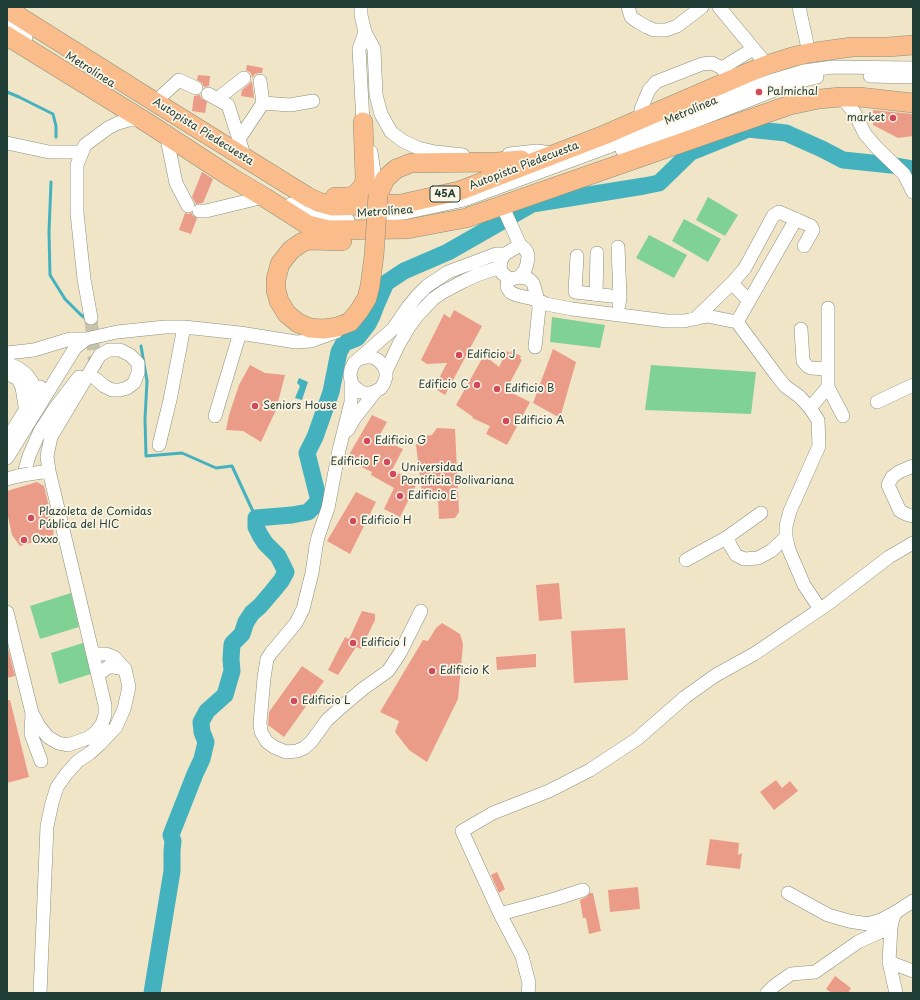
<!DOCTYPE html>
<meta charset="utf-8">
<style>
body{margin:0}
#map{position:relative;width:920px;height:1000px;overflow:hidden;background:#f0e5c7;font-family:"Playpen Sans",sans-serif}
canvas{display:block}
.frame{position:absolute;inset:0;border:8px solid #1f3d34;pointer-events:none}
</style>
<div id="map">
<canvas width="920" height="1000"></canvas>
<div class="frame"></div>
</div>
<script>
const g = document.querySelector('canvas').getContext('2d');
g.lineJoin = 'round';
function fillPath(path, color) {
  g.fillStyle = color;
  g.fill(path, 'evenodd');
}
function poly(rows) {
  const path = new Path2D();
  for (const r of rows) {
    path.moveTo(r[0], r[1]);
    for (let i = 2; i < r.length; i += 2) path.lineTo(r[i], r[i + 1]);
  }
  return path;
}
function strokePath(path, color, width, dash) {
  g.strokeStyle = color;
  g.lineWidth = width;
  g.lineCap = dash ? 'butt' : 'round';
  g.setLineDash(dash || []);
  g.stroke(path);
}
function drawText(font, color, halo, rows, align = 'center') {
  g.font = font + ' "Playpen Sans",sans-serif';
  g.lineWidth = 3.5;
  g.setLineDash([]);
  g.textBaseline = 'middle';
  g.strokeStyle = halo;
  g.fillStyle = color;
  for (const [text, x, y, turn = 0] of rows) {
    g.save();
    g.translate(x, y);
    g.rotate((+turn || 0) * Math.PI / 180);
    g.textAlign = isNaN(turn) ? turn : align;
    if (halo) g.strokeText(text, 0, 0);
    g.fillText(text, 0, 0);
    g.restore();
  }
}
fillPath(poly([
 [708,197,738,215,725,236,696,220],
 [684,219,721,239,708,262,672,241],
 [649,235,687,255,674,278,636,258],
 [552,317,605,325,600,348,550,342],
 [651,365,756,372,751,414,645,410],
 [71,593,79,627,40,639,30,606],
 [83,643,91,674,59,684,51,653]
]), '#80d294');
fillPath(poly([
 [299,378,308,382,302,400,295,398,300,386,297,383]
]), '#44b2be');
strokePath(poly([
 [7,92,19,97,53,114,56,126,56,137],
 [51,182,49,232,50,275,65,299,80,314,97,328],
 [141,346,147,381,145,419,146,456,182,453,216,468,232,466,256,518]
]), '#44b2be', 3);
strokePath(poly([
 [152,993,172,871,172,851,173,841,171,835,195,774,202,759,206,742,202,732,201,722,207,711,225,695,232,671,231,659,232,644,242,634,246,622,252,613,260,606,272,592,281,581,286,572,278,556,265,543,260,535,256,527,256,518,292,515,308,512,319,501,307,453,315,437,331,392,339,352,344,343,357,338,368,324,372,316,377,303,386,283,404,271,448,252,532,204,644,186,659,183,691,152,748,129,786,133,822,149,843,160,891,165,913,169]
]), '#44b2be', 17);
fillPath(poly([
 [247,65,263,68,262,73,259,73,255,74,252,78,252,82,254,98,241,96,242,90,249,84,252,81,252,77,251,73,246,70],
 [198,75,210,76,209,86,204,87,202,83,197,80],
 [200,95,201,98,207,102,205,113,192,111,194,96],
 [873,110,913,114,913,136,898,138,873,125],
 [202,172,213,179,203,203,196,204,192,197],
 [185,213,188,214,192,213,192,215,197,218,191,234,179,230],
 [454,310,482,326,445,395,434,388,447,363,427,364,421,360,444,314,450,318],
 [553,349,576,362,560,418,533,403],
 [507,351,510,353,511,351,521,356,520,359,522,360,506,390,530,402,507,445,486,434,490,426,472,418,473,417,456,405,484,355,499,367],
 [250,365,265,373,285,375,276,410,261,442,243,431,226,430,229,415,239,385],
 [372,415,387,422,378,438,403,449,392,470,417,483,400,517,384,509,394,488,371,475,372,472,346,460],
 [437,428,455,429,459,512,455,518,439,519,438,498,423,501,416,445,424,436,432,435],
 [37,482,44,486,54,527,53,536,20,546,12,535,7,512,7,491],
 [356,492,376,502,350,554,327,541],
 [559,583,562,619,539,621,536,585],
 [362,611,375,614,375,620,361,649,356,647,338,675,328,670,345,637,349,639],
 [442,623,460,634,463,644,458,699,427,762,409,750,395,732,399,721,380,712,423,640,428,641,436,628],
 [625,628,628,680,574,683,571,631],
 [7,645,15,676,7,678],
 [536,654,536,667,497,670,496,657],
 [302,666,324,681,284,737,268,725,269,712],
 [7,700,10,700,29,777,7,783],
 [776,780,782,788,790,781,798,791,774,810,760,792],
 [710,839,739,843,738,855,742,853,740,869,706,865],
 [497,872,505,889,499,893,491,875],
 [638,887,640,909,610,912,608,890],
 [590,893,593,893,601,931,589,934,586,918,583,918,580,900,586,897],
 [835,976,851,988,848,993,832,993,826,989]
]), '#ea9c89');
strokePath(poly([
 [91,318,95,369]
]), '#c6c3aa', 13, [13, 6]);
const minor = poly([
 [361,7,361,15,365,32,374,49,376,95,381,114,391,132,403,141,418,148,435,152,463,155],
 [628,7,631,17,638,22,647,27,654,30,666,30,677,26,702,7],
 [719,7,767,65],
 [799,7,809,53],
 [7,25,26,37],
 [365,32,359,49,363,122,365,129],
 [722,68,753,49],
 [870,76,913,77],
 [208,94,228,105,245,158],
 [841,97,854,112,865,134,877,148,904,174,913,192],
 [217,99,244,78],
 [155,102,179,80,196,88],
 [263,103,290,105,313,101],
 [641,119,641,109,649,90,656,82,702,64,712,63,722,68,731,80],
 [166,134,176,183,188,206],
 [239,139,263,103,260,81],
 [7,143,49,152,82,152],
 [622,150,775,90,805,80,817,77],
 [371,152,377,193],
 [509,154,537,151,551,153],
 [291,204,313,217,331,221,348,220],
 [502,205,520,245,524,248,527,252,528,256,527,264,525,270,521,275,519,277,512,279,508,278,502,273,500,267,501,260,505,254,520,245],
 [199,211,206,211,264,197],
 [387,214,404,213,464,200,608,147,715,100,774,80,804,71,833,67,913,68],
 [796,219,737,322,777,376,785,386,800,397,810,408,818,420,819,446,790,511,786,526,786,537,789,550,804,585,820,609],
 [618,247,620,297,619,305],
 [577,256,575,292,620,297],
 [519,277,529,279,533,283,538,300,539,308,535,347],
 [508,278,507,287,510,292,516,295,538,300,546,304,572,309,667,321,684,321,707,316,737,322],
 [732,283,749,301],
 [596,295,597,253],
 [91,318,84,279,77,213,77,165,85,145,108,128,118,123,129,120,143,120],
 [695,319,732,283,745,268,773,216,779,212,811,226,813,230,804,246],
 [801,329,803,361,807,366,811,368,827,369],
 [7,353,34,350,70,339,86,339,117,332,165,327,184,327,240,333,296,342,311,341,336,332],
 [359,359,366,357,372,357,378,360,383,365,386,371,386,377,384,383,381,388,376,391,371,393,366,393,361,392,357,389,353,385,351,381,350,375,351,369,354,363,393,329,408,307,417,296,427,286,448,272,496,254,505,254],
 [7,363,18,368,26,374,32,382,35,389,33,399],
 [386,371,399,344,409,327,417,316,433,299,443,292,464,281,477,275,500,267],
 [7,373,18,379,22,387,26,413],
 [351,381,351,402,339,450,328,508,318,537,316,546,312,573,303,609,296,623,271,653,267,659,264,678,260,723,261,732,267,742,274,747,286,752,297,751,304,748,311,742,327,720,346,703,364,688,388,671,400,653,421,611],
 [828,387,843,416],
 [877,402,913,385],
 [810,408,828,387,828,308],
 [215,416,240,333],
 [348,430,354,419,376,391],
 [7,439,40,387],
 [159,445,170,400,184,327],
 [7,458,75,348,86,339],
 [913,466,899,472,892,477,888,485,900,511,908,515,913,516],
 [24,473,29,456,40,431,55,408,79,377],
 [29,474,49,471],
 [7,479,18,476],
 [761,513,726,538,736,555,744,559,758,558,771,551,786,537],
 [686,560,726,538],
 [7,612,32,713,31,734,41,761],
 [98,675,108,667,114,667,125,669],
 [32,713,39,726,48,737,58,743,68,745,88,738,96,732,102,724,105,715,105,705,49,471,47,456,51,437,100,355,109,350,120,350,130,355,138,363,138,373,134,383,127,388,120,390,112,390,104,386,96,379],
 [788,893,828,915,849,921,868,924,881,920,896,912],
 [500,914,555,899,583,890],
 [889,962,913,971],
 [40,993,47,826,52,803,57,787,67,773,78,761,90,753,100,744,116,727,124,709,129,687,125,669,114,657,106,654,93,654],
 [528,993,529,983,522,956,500,914,462,831,493,813,549,791,590,770,637,739,685,697,716,675,754,654,829,603,889,557,913,543],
 [767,993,774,986,791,974,815,972,858,942,891,927],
 [896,993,889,962,891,927,893,918,896,912,913,901]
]);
const highway = poly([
 [7,9,155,102,308,197,319,202,332,206,401,204,459,191,604,135,745,74,767,65,792,57,809,53,852,47,888,47,913,45],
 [7,36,143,120,232,178,264,197,308,225,329,230,407,229,466,218,790,105,819,99,841,97,859,97,913,103],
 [378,195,385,179,396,169,411,163,497,162,521,160],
 [335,197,348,197,355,195,360,190,364,185,365,178,363,122],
 [342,241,308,240,301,243,291,250,280,264,276,279,276,290,279,301,287,314,298,323,310,328,324,329,337,327,350,322]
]);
strokePath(minor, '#88917e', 14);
strokePath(highway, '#88917e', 20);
strokePath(minor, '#fff', 13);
strokePath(highway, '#f9bc8a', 19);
const minorBridge = poly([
 [18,476,29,474]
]);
const highwayBridge = poly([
 [350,322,359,311,367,298,370,286,374,256,378,195]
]);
strokePath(minorBridge, '#88917e', 14, []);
strokePath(highwayBridge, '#88917e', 20, []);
strokePath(minorBridge, '#fff', 13);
strokePath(highwayBridge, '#f9bc8a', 19);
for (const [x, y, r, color] of [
 [759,92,4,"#d1495b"],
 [893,118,4,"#d1495b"],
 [459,355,4,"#d1495b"],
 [477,385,4,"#d1495b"],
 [497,389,4,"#d1495b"],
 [255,406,4,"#d1495b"],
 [506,421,4,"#d1495b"],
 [367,441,4,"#d1495b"],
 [387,462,4,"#d1495b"],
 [393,474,4,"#d1495b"],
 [400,496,4,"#d1495b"],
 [31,518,4,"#d1495b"],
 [353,521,4,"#d1495b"],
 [24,540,4,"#d1495b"],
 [353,643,4,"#d1495b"],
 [432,671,4,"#d1495b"],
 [294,701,4,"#d1495b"]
]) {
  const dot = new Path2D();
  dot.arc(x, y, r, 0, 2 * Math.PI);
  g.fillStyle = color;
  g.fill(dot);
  strokePath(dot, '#fcf5e5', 1.5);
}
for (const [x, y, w] of [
 [445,194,30]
]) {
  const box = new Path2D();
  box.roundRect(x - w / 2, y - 8, w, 16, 3);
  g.fillStyle = '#fcf5e5';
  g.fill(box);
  strokePath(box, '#1f3d34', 1);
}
drawText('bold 10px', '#1f3d34', null, [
 ["45A",445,194]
]);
drawText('11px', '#1f3d34', '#fcf5e5', [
 ["Metrolínea",90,70,32],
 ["Metrolínea",691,111,-23],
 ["Autopista Piedecuesta",203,132,32],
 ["Autopista Piedecuesta",524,166,-21],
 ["Metrolínea",385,212,-4]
]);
drawText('11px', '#1f3d34', '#fcf5e5', [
 ["Palmichal",767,92],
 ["market",885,118,"right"],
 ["Edificio J",467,355],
 ["Edificio C",469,385,"right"],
 ["Edificio B",505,389],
 ["Seniors House",263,406],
 ["Edificio A",514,421],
 ["Edificio G",375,441],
 ["Edificio F",379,462,"right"],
 ["Universidad",401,468],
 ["Pontificia Bolivariana",401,481],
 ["Edificio E",408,496],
 ["Plazoleta de Comidas",39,512],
 ["Pública del HIC",39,525],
 ["Edificio H",361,521],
 ["Oxxo",32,540],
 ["Edificio I",361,643],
 ["Edificio K",440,671],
 ["Edificio L",302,701]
], 'left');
</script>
